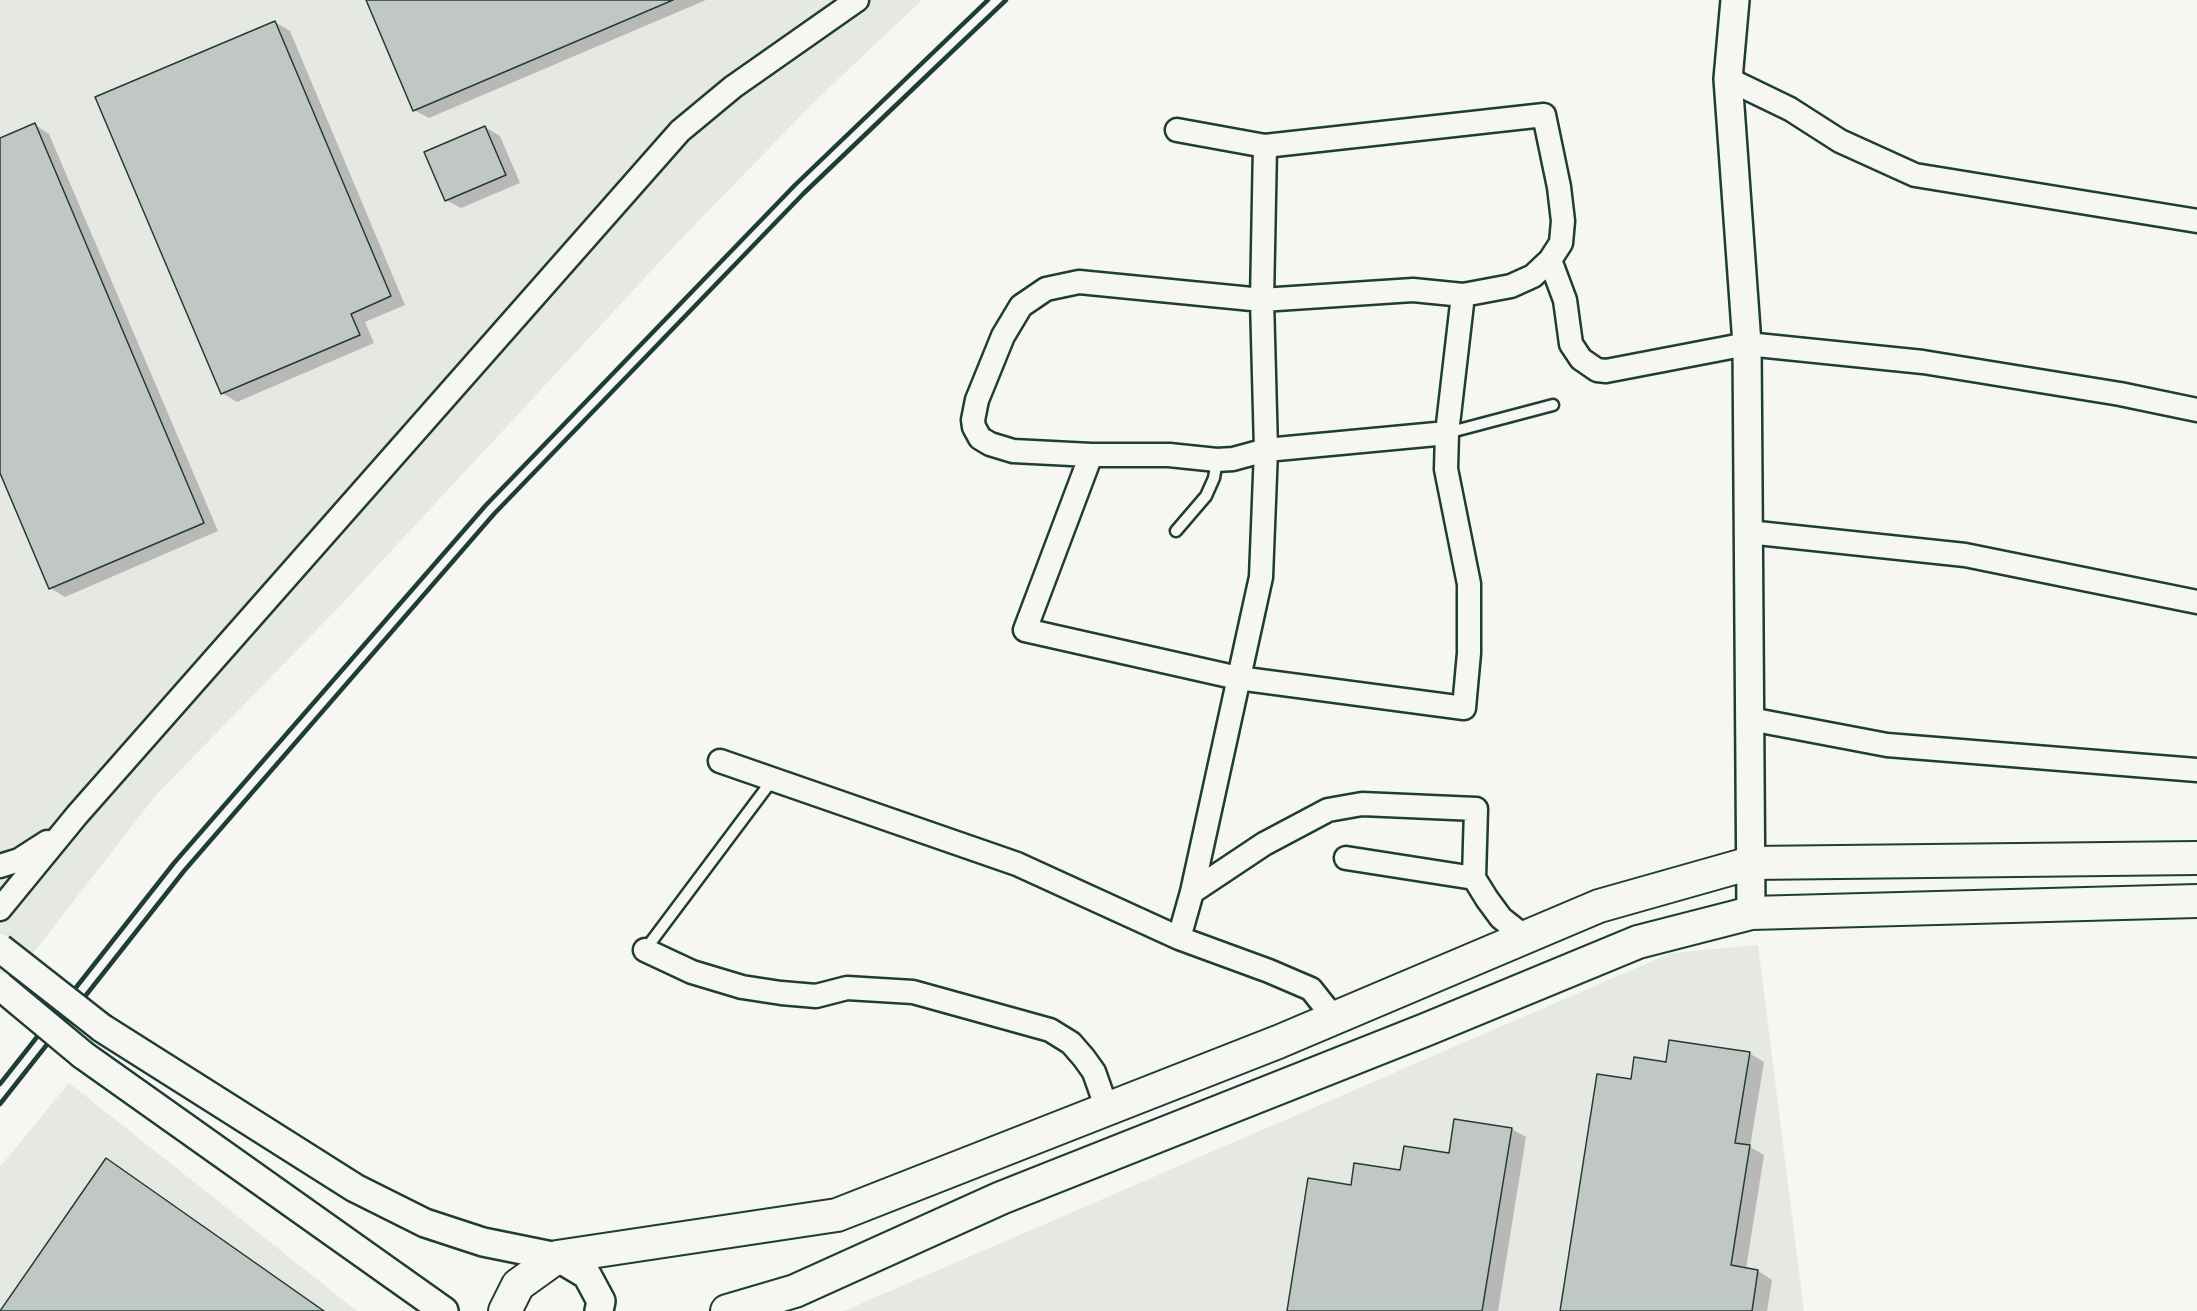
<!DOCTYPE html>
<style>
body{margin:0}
canvas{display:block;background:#f6f6f2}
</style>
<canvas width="2197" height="1311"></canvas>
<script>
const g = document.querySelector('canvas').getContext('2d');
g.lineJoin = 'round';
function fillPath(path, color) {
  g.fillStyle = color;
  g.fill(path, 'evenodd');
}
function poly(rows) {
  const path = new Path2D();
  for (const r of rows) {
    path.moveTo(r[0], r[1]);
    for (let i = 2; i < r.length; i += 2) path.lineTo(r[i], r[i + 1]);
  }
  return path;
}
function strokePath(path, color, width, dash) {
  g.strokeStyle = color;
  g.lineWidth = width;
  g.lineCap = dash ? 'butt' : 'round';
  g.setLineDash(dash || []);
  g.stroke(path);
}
fillPath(poly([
 [0,0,922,0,814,102,680,240,339,607,156,795,0,996],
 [1758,945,1804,1311,844,1311,1671,953],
 [69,1083,357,1311,0,1311,0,1167]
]), '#e6e8e4');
fillPath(poly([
 [368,0,706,0,429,118,414,110],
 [275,22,290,31,405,305,365,322,374,343,237,402,222,393],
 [35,125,49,134,218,531,65,597,50,588,0,469,0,140],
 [485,127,500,136,520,183,461,208,446,200],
 [1749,1053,1764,1062,1750,1147,1764,1155,1746,1269,1758,1271,1772,1280,1767,1311,1562,1311,1632,1081,1667,1064],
 [1512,1129,1526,1137,1498,1311,1288,1311,1352,1186,1402,1172],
 [106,1160,121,1168,324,1311,0,1311]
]), '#0003');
const building = poly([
 [366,0,673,0,413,111,366,0],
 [275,21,391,296,351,314,360,335,221,394,95,97,275,21],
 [35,123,204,523,49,589,0,473,0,138,35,123],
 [485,126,506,175,445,201,424,152,485,126],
 [1669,1040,1750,1052,1735,1143,1750,1145,1731,1265,1758,1270,1752,1311,1560,1311,1597,1074,1631,1079,1634,1057,1666,1062,1669,1040],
 [1454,1119,1512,1128,1482,1311,1287,1311,1308,1178,1351,1185,1354,1163,1400,1170,1404,1146,1449,1153,1454,1119],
 [106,1158,324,1311,0,1311,106,1158]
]);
fillPath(building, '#c1c8c3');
strokePath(building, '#1f3d34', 1.5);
const service = poly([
 [1447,433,1553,405],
 [1176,531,1206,496,1214,478,1217,460],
 [645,950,773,779]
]);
const minor = poly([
 [1728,79,1790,109,1840,141,1915,175,2197,221],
 [1177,130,1265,146,1544,115,1559,187,1563,221,1561,243,1550,260,1533,276,1511,286,1463,295,1413,290,1262,300,1079,282,1046,289,1021,306,1003,336,977,400,973,420,974,427,980,438,990,444,1013,451,1091,455,1169,455,1217,460,1233,459,1266,450,1447,433],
 [1550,260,1565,300,1571,344,1581,359,1597,370,1606,371,1747,344,1923,362,2120,394,2197,410],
 [1091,455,1025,630,1238,678,1464,708,1469,653,1469,584,1446,469,1447,433,1463,295],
 [1748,532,1965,555,2197,602],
 [1750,719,1887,745,2197,770],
 [720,761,1017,864,1179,938,1269,971,1311,989,1334,1018],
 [1346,858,1474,878],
 [0,866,19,860,47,842],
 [1192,892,1264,844,1328,810,1362,804,1476,809,1474,878,1487,899,1501,918,1525,937],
 [0,909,77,815,680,131,733,87,857,0],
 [1179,938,1192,892,1261,577,1266,450,1262,300,1265,146],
 [645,950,692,972,742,987,781,993,816,996,847,988,913,992,1050,1030,1071,1043,1084,1058,1094,1072,1107,1109]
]);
const tertiary = poly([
 [1735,0,1728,79,1747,344,1751,913],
 [102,1028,355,1188,425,1223,483,1242,557,1257,587,1275,601,1301,599,1311],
 [83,1055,444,1311]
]);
const secondary = poly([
 [505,1311,518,1285,557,1257,837,1215,1278,1042,1599,906,1751,863,2197,858],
 [727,1311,795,1291,1001,1198,1425,1030,1638,942,1751,913,2197,901]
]);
strokePath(service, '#1f3d34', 15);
strokePath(minor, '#1f3d34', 27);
strokePath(tertiary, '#1f3d34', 32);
strokePath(secondary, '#1f3d34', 36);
strokePath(service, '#f6f6f2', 10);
strokePath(minor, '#f6f6f2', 22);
strokePath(tertiary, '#f6f6f2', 27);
strokePath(secondary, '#f6f6f2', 32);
strokePath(poly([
 [0,1084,174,863,486,505,795,185,988,0],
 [0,1104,184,871,494,514,804,193,1006,0]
]), '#1f3d34', 4.5);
const tertiaryBridge = poly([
 [0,948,102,1028],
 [0,986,83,1055]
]);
strokePath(tertiaryBridge, '#1f3d34', 32, []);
strokePath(tertiaryBridge, '#f6f6f2', 27);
</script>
